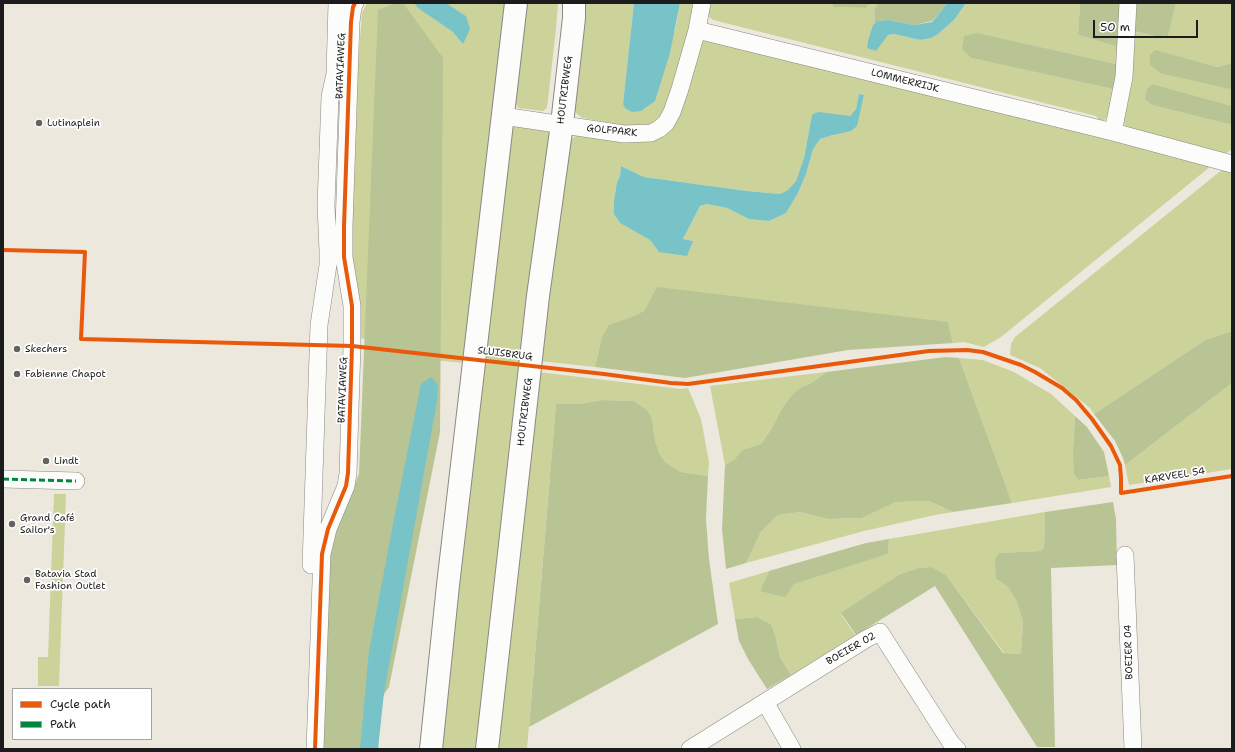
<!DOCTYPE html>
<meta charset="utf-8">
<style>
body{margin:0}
#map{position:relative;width:1235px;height:752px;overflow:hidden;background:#ede8dd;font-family:"Shantell Sans",sans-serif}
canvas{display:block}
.frame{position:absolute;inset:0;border:4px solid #1c1c1c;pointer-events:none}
.legend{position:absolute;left:12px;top:688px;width:140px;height:52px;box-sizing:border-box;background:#fff;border:1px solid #a4a4a4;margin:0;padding:5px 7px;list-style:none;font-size:12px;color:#1c1c1c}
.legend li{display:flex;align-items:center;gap:8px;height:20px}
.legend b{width:20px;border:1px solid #a4a4a4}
.scale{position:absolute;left:1093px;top:20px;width:105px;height:18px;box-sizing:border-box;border:2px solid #1c1c1c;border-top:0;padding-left:5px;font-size:12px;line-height:14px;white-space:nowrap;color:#1c1c1c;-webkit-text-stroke:3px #fff;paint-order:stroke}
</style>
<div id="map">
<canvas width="1235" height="752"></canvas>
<div class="frame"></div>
<ul class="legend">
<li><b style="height:5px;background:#e8590c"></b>Cycle path</li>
<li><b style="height:5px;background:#00873e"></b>Path</li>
</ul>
<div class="scale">50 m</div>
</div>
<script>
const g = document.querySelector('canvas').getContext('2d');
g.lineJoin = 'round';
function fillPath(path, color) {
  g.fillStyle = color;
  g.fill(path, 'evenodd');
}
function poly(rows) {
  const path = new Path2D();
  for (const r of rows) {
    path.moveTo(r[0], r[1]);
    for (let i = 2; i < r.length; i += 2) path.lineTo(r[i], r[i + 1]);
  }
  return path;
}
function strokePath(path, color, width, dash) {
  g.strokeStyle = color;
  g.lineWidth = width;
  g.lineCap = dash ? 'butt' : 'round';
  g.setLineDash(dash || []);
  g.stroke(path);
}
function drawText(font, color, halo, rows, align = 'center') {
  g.font = font + ' "Shantell Sans",sans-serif';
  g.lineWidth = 3.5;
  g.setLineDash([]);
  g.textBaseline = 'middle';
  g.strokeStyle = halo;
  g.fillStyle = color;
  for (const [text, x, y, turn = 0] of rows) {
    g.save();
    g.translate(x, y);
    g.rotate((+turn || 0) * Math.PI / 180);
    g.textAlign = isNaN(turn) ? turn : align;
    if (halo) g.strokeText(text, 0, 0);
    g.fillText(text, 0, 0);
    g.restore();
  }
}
fillPath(poly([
 [367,3,414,3,419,8,453,32,466,16,446,3,506,3,464,363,433,360,398,343,358,338,350,237,356,129,358,65,362,13],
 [524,3,558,3,556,29,547,108,543,111,518,108,514,99],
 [577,3,634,3,623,104,675,31,680,3,694,3,689,31,672,92,663,112,657,122,645,127,634,127,583,118,577,114,570,103],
 [709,3,833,3,833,7,866,8,870,3,878,3,874,10,875,24,873,26,868,39,867,48,883,41,888,35,894,34,920,40,931,38,937,35,954,20,966,3,1080,3,1078,35,1122,48,1121,65,978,33,971,58,1117,90,1109,115,1106,119,1100,122,1096,116,713,20,707,15],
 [1176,3,1232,3,1232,63,1217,67,1156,51,1230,89,1232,89,1232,106,1153,84,1152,105,1232,125,1232,149,1225,154,1126,128,1124,123,1122,119,1134,31,1166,39],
 [711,39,1211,166,1001,337,984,347,964,342,953,343,948,322,645,310,602,337,595,367,539,361,569,141,577,135,651,139,701,43,705,40],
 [859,94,864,95,860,110,833,135,820,139,813,148,806,174,798,193,786,213,769,221,749,219,727,208,707,204,700,206,683,239,693,241,659,252,650,240,620,223,614,214,614,200,617,182,620,176,621,166,644,177,747,191,780,194,788,190,796,181,804,158,812,115,835,115,850,116,856,109],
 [510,125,549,131,549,139,479,749,440,749],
 [1223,169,1232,171,1232,331,1205,340,1094,414,1090,408,1040,368,1010,355,1011,344,1015,337],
 [959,358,983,360,1014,372,1051,394,1075,416,1073,449,1078,480,1109,476,1111,487,1012,503],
 [538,372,681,389,688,388,701,419,709,462,708,476,681,472,665,462,659,453,655,440,652,418,647,410,634,401,603,400,579,404,556,404,527,749,494,749],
 [826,372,813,382,800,388,781,410,772,428,761,444,742,450,734,460,725,465,710,386],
 [1232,383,1232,469,1129,485,1125,465],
 [54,494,66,494,59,686,38,686,38,657,48,657],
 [929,501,953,512,935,515,864,531,746,563,761,532,778,515,800,512,828,519,862,518,896,502],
 [1045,512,1044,548,1040,551,999,553,996,579,1008,587,1017,602,1023,622,1021,654,1004,653,946,575,932,567,918,568,900,574,841,614,855,635,791,675,780,657,775,634,771,624,757,617,735,619,729,583,769,571,760,591,793,584,888,554,889,539]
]), '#cbd29a');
fillPath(poly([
 [396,3,403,3,443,58,440,432,389,687,374,709,372,749,318,749,329,550,359,474,378,10],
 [833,3,870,3,866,8,833,7],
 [878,3,947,3,939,14,932,21,914,25,888,20,878,21,875,24,874,10],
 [1080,3,1124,3,1122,48,1078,35],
 [1134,3,1176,3,1167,39,1134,31],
 [978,33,1121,65,1117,90,971,58,962,49,964,36],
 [1155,50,1217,67,1232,63,1232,89,1230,89,1160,73,1150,65,1150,55],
 [1153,84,1232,106,1232,125,1152,105,1145,99,1147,89],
 [657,287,948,322,953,343,848,350,685,378,595,367,602,337,609,325,635,316,645,310],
 [1232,331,1232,383,1125,465,1123,458,1115,441,1094,414,1205,340],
 [946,357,959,358,1012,503,953,512,929,501,896,502,862,518,828,519,800,512,778,515,761,532,746,563,726,569,722,529,725,465,734,460,742,450,761,444,772,428,781,410,793,394,800,388,813,382,826,372],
 [603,400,634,401,647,410,652,418,655,440,659,453,665,462,681,472,708,476,706,519,709,559,718,624,529,727,556,404,579,404],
 [1075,416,1087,427,1104,452,1109,476,1078,480,1074,473,1073,449],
 [1113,502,1116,519,1117,565,1051,568,1055,747,1037,747,935,586,856,635,841,613,900,574,918,568,932,567,946,575,1003,653,1021,654,1023,622,1017,602,1008,587,996,579,995,560,999,553,1040,551,1044,548,1045,512],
 [889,539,888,554,794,584,785,597,760,591,769,571,866,543],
 [757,617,771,624,775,634,780,657,791,675,767,689,748,659,739,641,735,619]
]), '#b8c494');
fillPath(poly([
 [414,3,446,3,466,16,470,29,463,44,453,32,418,8],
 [634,3,680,3,670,53,655,101,641,111,632,112,625,108,623,104],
 [947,3,966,3,954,20,937,35,931,38,920,40,894,34,888,35,876,51,867,48,868,40,873,25,878,21,888,20,914,25,932,22,939,14],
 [859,94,864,95,857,126,851,131,833,135,820,139,813,149,806,174,798,193,786,213,769,221,749,219,727,208,707,204,700,206,683,239,693,241,687,256,659,252,650,240,620,223,614,214,614,200,617,182,620,176,621,166,644,177,747,191,780,194,788,190,796,181,804,158,812,115,818,112,850,116,856,109],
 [431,377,438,385,437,401,384,693,378,749,360,749,369,651,394,519,421,384]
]), '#77c3c8');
const street = poly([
 [1128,3,1124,77,1113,132,1232,164],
 [697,30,1113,132],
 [503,116,624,134,651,133,659,129,666,123,672,112,680,89,697,30,702,3],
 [3,479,76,481],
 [1125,555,1133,749],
 [311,565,319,325,328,265,328,251,326,205,330,97,335,74,337,3],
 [765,702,792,749],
 [315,749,322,554,328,529,346,486,348,473,352,346,352,306,344,257,344,226,351,22,353,7,355,3],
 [690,749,866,639,880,632,951,743,957,749]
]);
const secondary = poly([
 [431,749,448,585,516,3],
 [487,749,538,296,562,124,574,18,574,3]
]);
strokePath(street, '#8b8883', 18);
strokePath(secondary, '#8b8883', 24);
strokePath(street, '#fcfcfa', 17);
strokePath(secondary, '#fcfcfa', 22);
strokePath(poly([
 [3,479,76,481]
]), '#00873e', 3, [6, 3]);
strokePath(poly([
 [3,250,85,252,81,339,352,346,604,374,671,383,688,384,929,351,967,350,983,352,1021,365,1035,372,1062,388,1076,400,1092,419,1111,446,1120,465,1121,478,1121,493,1232,476],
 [315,749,322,554,328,529,346,486,348,473,352,346,352,306,344,257,344,226,351,22,353,7,355,3]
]), '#e8590c', 4);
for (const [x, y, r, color] of [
 [39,123,4,"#656360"],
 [17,349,4,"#656360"],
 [17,374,4,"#656360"],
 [46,461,4,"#656360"],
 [12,524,4,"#656360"],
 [27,580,4,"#656360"]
]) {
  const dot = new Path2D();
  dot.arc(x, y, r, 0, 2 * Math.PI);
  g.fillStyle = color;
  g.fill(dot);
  strokePath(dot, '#fff', 1.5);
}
drawText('10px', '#1c1c1c', '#fff', [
 ["BATAVIAWEG",341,66,-88],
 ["LOMMERRIJK",905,81,14],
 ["HOUTRIBWEG",565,90,-83],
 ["GOLFPARK",612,131,6],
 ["SLUISBRUG",505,354,7],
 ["BATAVIAWEG",343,390,-88],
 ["HOUTRIBWEG",525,412,-83],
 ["KARVEEL 54",1175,476,-9],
 ["BOEIER 02",851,649,-30],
 ["BOEIER 04",1129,652,-92]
]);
drawText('10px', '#1c1c1c', '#fff', [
 ["Lutinaplein",47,123],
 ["Skechers",25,349],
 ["Fabienne Chapot",25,374],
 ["Lindt",54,461],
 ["Grand Café",20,518],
 ["Sailor's",20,530],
 ["Batavia Stad",35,574],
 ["Fashion Outlet",35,586]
], 'left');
</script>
